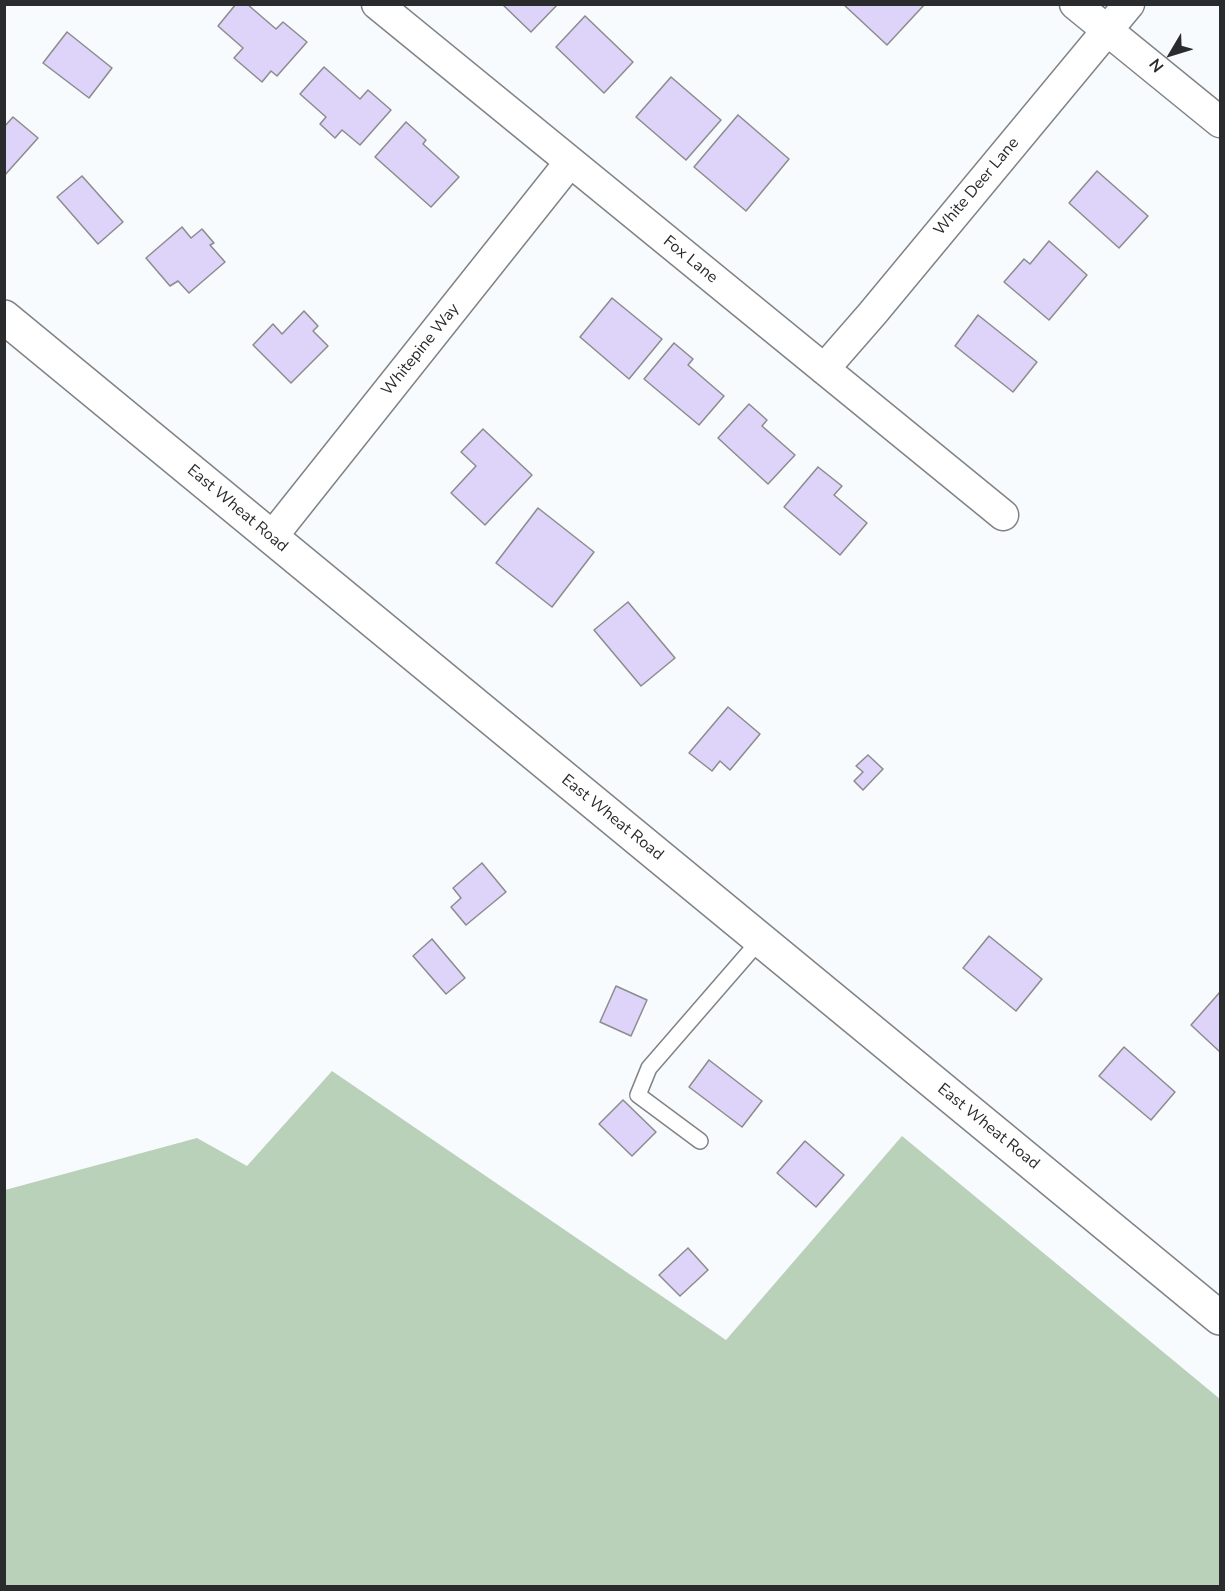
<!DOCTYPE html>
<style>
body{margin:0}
#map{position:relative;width:1225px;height:1591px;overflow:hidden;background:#f8fbfe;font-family:"Nunito Sans",sans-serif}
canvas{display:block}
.frame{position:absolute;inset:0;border:6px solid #2a2b2c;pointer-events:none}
.north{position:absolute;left:1141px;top:24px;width:60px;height:60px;-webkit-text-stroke:4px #fff;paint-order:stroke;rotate:232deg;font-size:16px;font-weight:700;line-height:24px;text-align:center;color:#2a2b2c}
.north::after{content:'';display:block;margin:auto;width:21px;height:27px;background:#2a2b2c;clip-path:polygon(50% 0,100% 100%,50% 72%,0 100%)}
</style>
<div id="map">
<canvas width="1225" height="1591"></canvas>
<div class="frame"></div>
<div class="north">N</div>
</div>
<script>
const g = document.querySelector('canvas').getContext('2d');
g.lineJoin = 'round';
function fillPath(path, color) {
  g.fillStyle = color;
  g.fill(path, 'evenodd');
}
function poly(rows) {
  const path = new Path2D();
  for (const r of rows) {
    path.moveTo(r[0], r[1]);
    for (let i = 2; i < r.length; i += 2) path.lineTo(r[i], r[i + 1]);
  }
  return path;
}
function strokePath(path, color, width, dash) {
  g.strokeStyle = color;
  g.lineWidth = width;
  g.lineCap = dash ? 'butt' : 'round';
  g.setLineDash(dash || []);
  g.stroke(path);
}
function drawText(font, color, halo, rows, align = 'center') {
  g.font = font + ' "Nunito Sans",sans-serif';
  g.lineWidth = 4.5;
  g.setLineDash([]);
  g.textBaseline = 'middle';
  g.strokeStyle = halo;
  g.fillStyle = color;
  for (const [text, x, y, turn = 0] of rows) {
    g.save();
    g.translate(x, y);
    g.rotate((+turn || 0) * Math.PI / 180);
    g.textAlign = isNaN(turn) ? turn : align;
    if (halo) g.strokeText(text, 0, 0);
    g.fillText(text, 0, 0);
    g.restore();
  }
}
fillPath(poly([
 [332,1071,726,1340,902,1136,1220,1399,1220,1586,5,1586,5,1190,197,1138,247,1166]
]), '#b9d0b9');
const building = poly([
 [236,4,247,4,276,29,283,22,307,42,277,76,271,71,262,82,234,58,243,48,218,26,236,4],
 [502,4,558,4,531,32,502,4],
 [843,4,925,4,887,45,843,4],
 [585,16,633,62,604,93,556,47,585,16],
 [67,32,112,68,89,98,43,63,67,32],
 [324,67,360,99,368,90,391,110,360,145,342,130,335,138,320,124,326,117,300,94,324,67],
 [671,77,721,120,686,160,636,117,671,77],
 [738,115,789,159,746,211,694,167,738,115],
 [13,117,38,138,4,176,4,127,13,117],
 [406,122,426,140,423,144,459,177,431,207,375,157,406,122],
 [1097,171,1148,216,1119,248,1069,203,1097,171],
 [82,176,123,222,98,244,57,197,82,176],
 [182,227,191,238,202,229,214,243,210,245,225,262,189,293,178,281,170,286,146,258,182,227],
 [1049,241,1087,275,1049,320,1004,282,1024,259,1030,264,1049,241],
 [612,298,662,339,629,379,580,337,612,298],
 [304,311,318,326,313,331,328,346,291,383,253,345,273,324,282,334,304,311],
 [978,315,1037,362,1013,392,955,346,978,315],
 [674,343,693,359,688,365,724,396,699,425,644,379,674,343],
 [749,404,767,420,762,426,795,455,768,484,718,438,749,404],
 [483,429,532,475,485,525,451,493,476,466,461,452,483,429],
 [818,467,842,486,834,495,867,523,840,555,784,507,818,467],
 [538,508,594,552,552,607,496,563,538,508],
 [628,602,675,658,641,686,594,630,628,602],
 [728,707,760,734,730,770,720,761,712,771,689,753,728,707],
 [868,755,883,769,863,790,854,781,863,772,856,766,868,755],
 [482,863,506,892,466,925,451,907,461,898,453,888,482,863],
 [989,936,1042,979,1016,1011,963,968,989,936],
 [432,939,465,978,446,994,413,956,432,939],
 [616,986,647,1000,631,1036,600,1022,616,986],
 [1220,992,1220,1052,1191,1025,1220,992],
 [1124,1047,1175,1092,1151,1120,1099,1076,1124,1047],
 [709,1060,762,1101,742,1127,689,1087,709,1060],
 [623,1100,656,1132,632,1156,599,1124,623,1100],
 [805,1141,844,1175,816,1207,777,1173,805,1141],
 [688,1248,708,1270,680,1296,659,1275,688,1248]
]);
fillPath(building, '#ded3f8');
strokePath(building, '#8c8b8e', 1.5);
const lane = poly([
 [700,1141,638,1095,649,1068,760,940]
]);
const street = poly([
 [377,4,1003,515],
 [1075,4,1220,122],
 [824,369,872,314,1129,4],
 [271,538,570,162]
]);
const secondary = poly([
 [4,317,1220,1318]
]);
strokePath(lane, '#808385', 18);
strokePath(street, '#808385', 33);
strokePath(secondary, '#808385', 36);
strokePath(lane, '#fff', 15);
strokePath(street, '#fff', 30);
strokePath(secondary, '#fff', 33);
drawText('16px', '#2a2b2c', '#fff', [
 ["White Deer Lane",977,187,-50],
 ["Fox Lane",690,260,39],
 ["Whitepine Way",421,350,-51],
 ["East Wheat Road",237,509,40],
 ["East Wheat Road",612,818,39],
 ["East Wheat Road",988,1127,39]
]);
</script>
